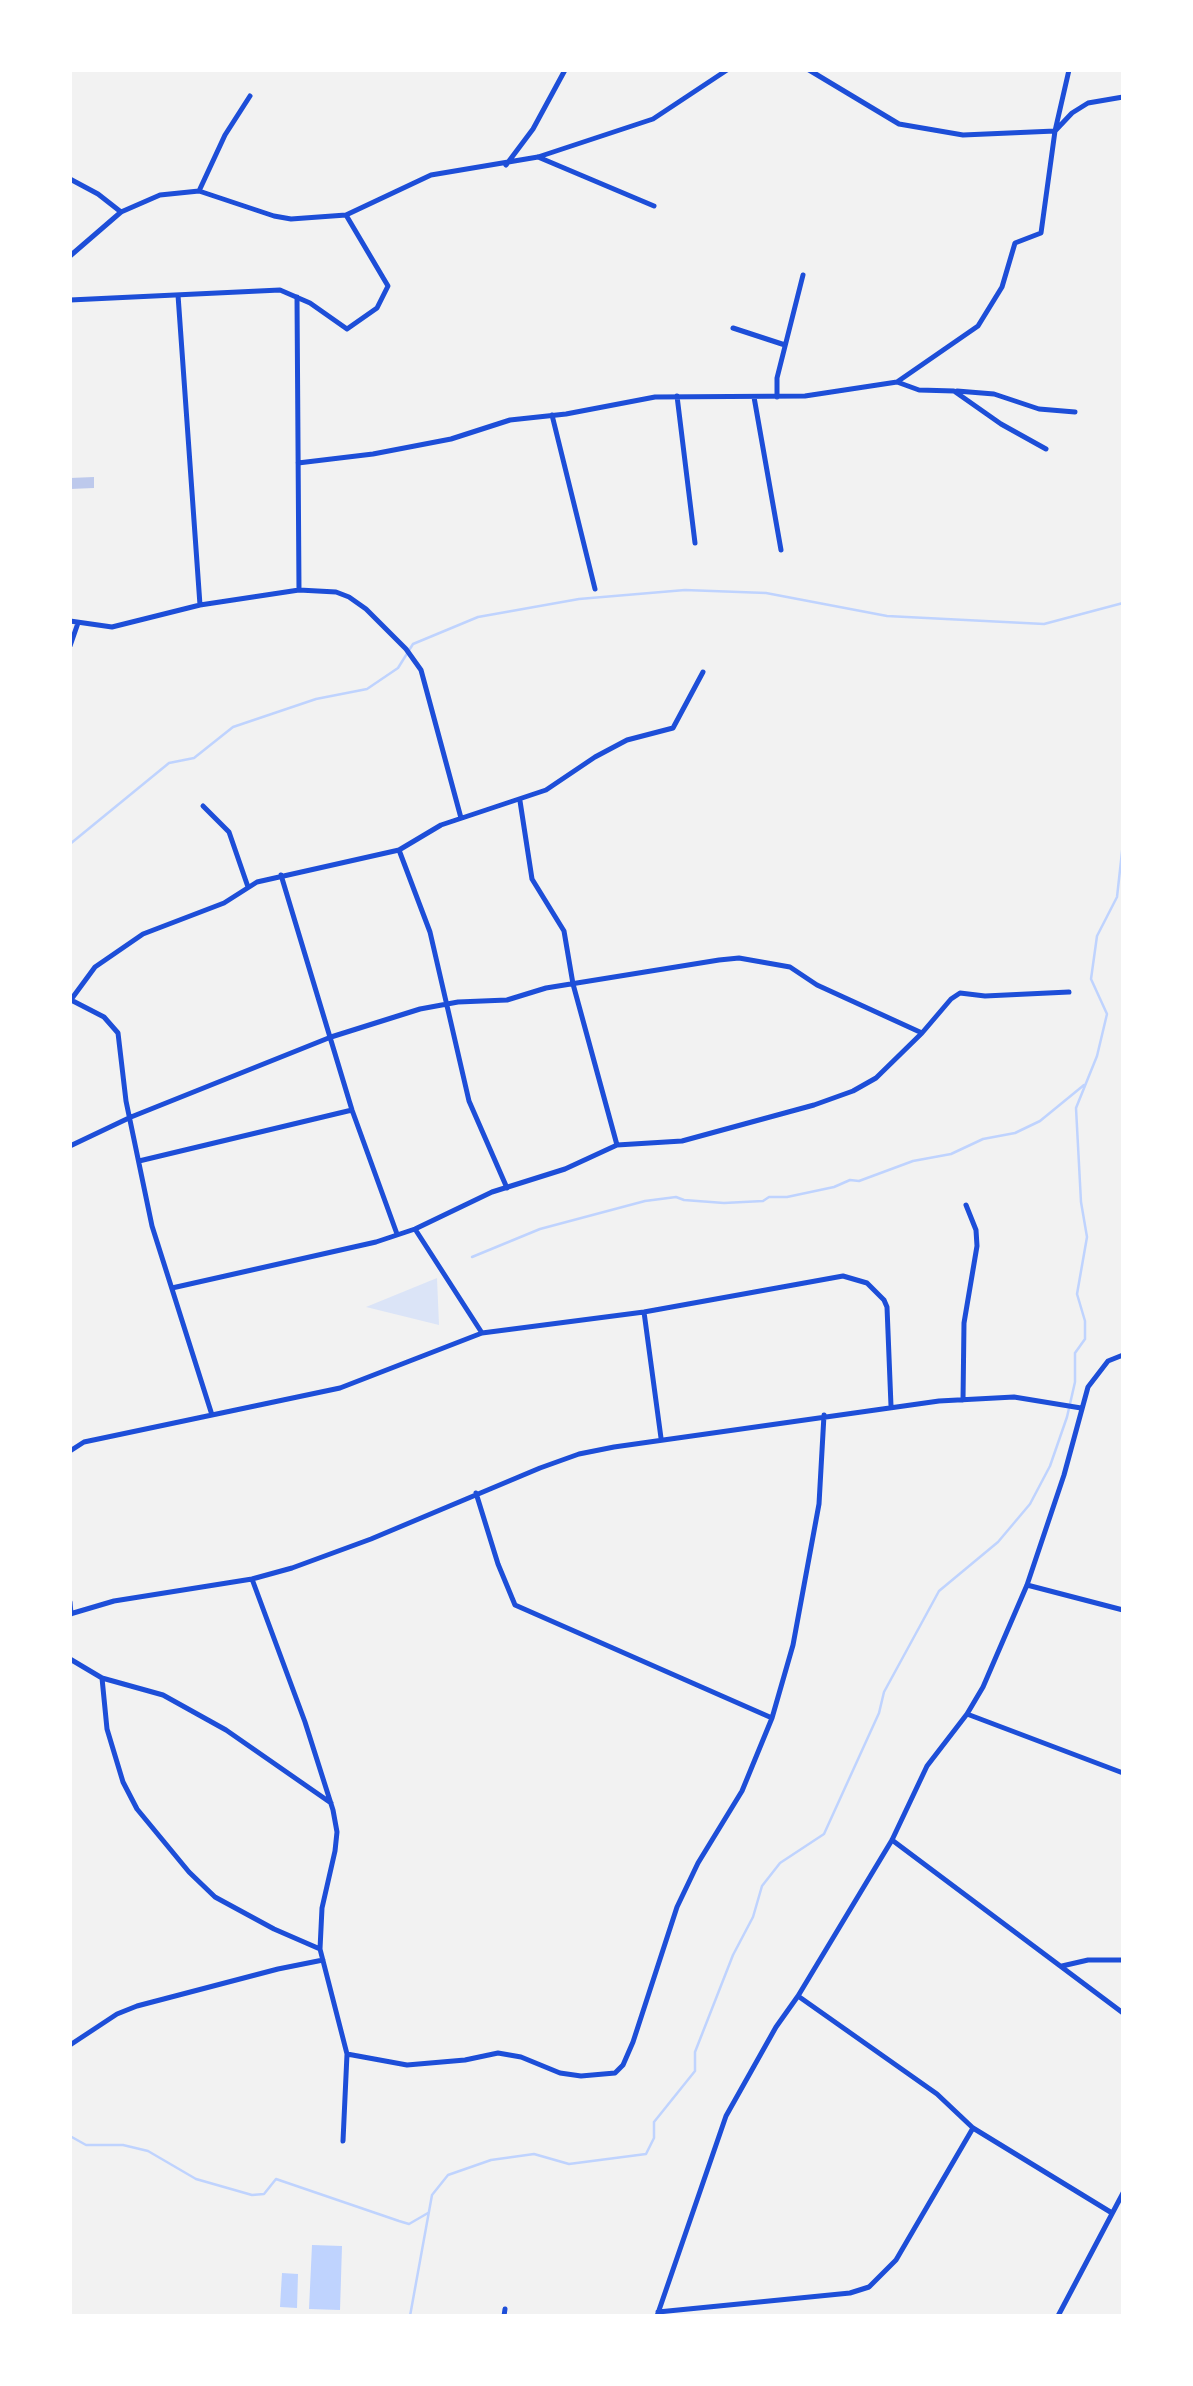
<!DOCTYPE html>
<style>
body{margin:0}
#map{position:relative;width:1193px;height:2386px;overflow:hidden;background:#f2f2f2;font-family:"Varela Round",sans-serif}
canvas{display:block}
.frame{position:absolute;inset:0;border:72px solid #fff;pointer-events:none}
</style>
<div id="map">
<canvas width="1193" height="2386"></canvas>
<div class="frame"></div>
</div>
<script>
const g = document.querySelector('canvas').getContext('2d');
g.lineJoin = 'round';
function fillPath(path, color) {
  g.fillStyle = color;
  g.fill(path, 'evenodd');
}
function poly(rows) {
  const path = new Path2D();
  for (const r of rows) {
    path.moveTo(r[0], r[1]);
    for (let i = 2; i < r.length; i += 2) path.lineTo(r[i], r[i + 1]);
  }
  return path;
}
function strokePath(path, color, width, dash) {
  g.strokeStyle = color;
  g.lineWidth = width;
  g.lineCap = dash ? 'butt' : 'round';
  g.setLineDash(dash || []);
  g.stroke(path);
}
fillPath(poly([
 [437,1278,439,1325,366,1307]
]), '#dbe4f7');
fillPath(poly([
 [312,2245,342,2246,340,2310,309,2309],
 [282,2273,298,2274,297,2308,280,2307]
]), '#bfd3fe');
strokePath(poly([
 [70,844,169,763,194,758,233,727,316,699,367,689,398,668,413,644,478,617,579,599,685,590,766,593,887,616,1044,624,1123,603],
 [472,1257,540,1229,645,1201,676,1197,684,1200,724,1203,763,1201,769,1197,787,1197,834,1187,850,1180,859,1181,913,1161,951,1154,983,1139,1015,1133,1040,1121,1084,1085],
 [70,2136,86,2145,123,2145,148,2151,196,2179,252,2195,264,2194,276,2179,399,2221,409,2224,428,2213],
 [410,2316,432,2195,448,2175,491,2160,534,2154,569,2164,646,2154,654,2138,654,2122,695,2071,695,2052,733,1955,753,1917,762,1886,780,1863,824,1834,879,1713,884,1692,939,1591,998,1542,1030,1504,1050,1466,1067,1417,1075,1382,1075,1353,1085,1339,1085,1321,1077,1294,1087,1237,1081,1202,1076,1108,1097,1056,1107,1014,1091,979,1097,936,1117,897,1123,843]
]), '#bfd3fe', 2.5);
fillPath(poly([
 [94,477,94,488,70,489,70,478]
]), '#bdc9ec');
strokePath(poly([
 [809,70,899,124,963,135,1055,131,1069,70],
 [538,157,654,206],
 [506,165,533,129,565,70],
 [70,179,98,194,121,212],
 [199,191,274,216,291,219,346,215,431,175,538,157,653,119,727,70],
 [70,256,121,212,160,195,199,191,225,135,250,96],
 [178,295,200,605],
 [297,297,299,590],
 [70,300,280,290,310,303,347,329,377,308,388,286,346,215],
 [733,328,785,345],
 [897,382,978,326,1002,287,1015,243,1041,233,1055,131,1072,113,1088,103,1123,97],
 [957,391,994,394,1039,409,1075,412],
 [677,396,695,543],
 [754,397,781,550],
 [777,397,777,378,803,275],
 [552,415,595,589],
 [298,463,373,454,451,439,510,420,566,414,655,397,805,396,897,382,919,390,954,391,1001,424,1046,449],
 [70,621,112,627,200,605,299,590,336,592,349,597,366,609,406,649,421,670,461,818],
 [70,646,78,623],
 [520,801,532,879,564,931,573,984,617,1145],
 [203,806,229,832,248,887],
 [399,850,430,932,469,1101,507,1188],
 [281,875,352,1110,397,1234],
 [71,1000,104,1017,118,1033,126,1101,152,1226,212,1415],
 [70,1001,95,967,143,934,224,903,257,882,399,850,441,825,546,790,595,757,627,740,673,728,703,672],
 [70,1146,131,1117,331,1037,420,1009,458,1002,507,1000,546,988,719,960,739,958,790,967,817,985,922,1033,951,999,960,993,985,996,1069,992],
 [139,1161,352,1110],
 [415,1229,482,1333],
 [172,1288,376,1242,415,1229,492,1192,565,1169,617,1145,682,1141,814,1105,853,1091,876,1078,922,1033],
 [644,1312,661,1438],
 [963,1400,964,1323,977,1246,976,1230,966,1205],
 [70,1451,84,1442,340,1388,482,1333,644,1312,843,1276,867,1283,884,1300,887,1307,891,1406],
 [476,1493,498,1564,515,1605,772,1718],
 [252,1579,305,1722,333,1810,337,1832,335,1851,322,1908,320,1949,347,2054,407,2065,465,2060,498,2053,521,2057,560,2073,581,2076,615,2073,623,2065,633,2042,677,1907,698,1863,742,1791,772,1718,793,1645,819,1504,824,1415],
 [1027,1585,1123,1610],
 [70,1602,71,1614],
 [70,1614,114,1601,252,1579,292,1568,371,1539,540,1468,579,1454,614,1447,939,1401,1014,1397,1081,1408],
 [70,1659,102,1678,163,1695,226,1730,331,1803],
 [102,1678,107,1729,123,1782,137,1809,189,1872,215,1897,274,1929,320,1949],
 [967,1714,1123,1773],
 [892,1840,1123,2013],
 [1062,1966,1088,1960,1123,1960],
 [798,1996,937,2094,973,2128,1112,2213],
 [70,2045,117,2014,137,2006,278,1969,323,1960],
 [343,2141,347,2054],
 [658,2312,850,2293,869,2287,896,2260,973,2128],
 [504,2316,505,2309],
 [657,2316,726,2116,776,2027,798,1996,892,1840,927,1766,967,1714,983,1687,1027,1585,1064,1475,1088,1387,1108,1361,1123,1355],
 [1058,2316,1123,2193]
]), '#1d4ed8', 5);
</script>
